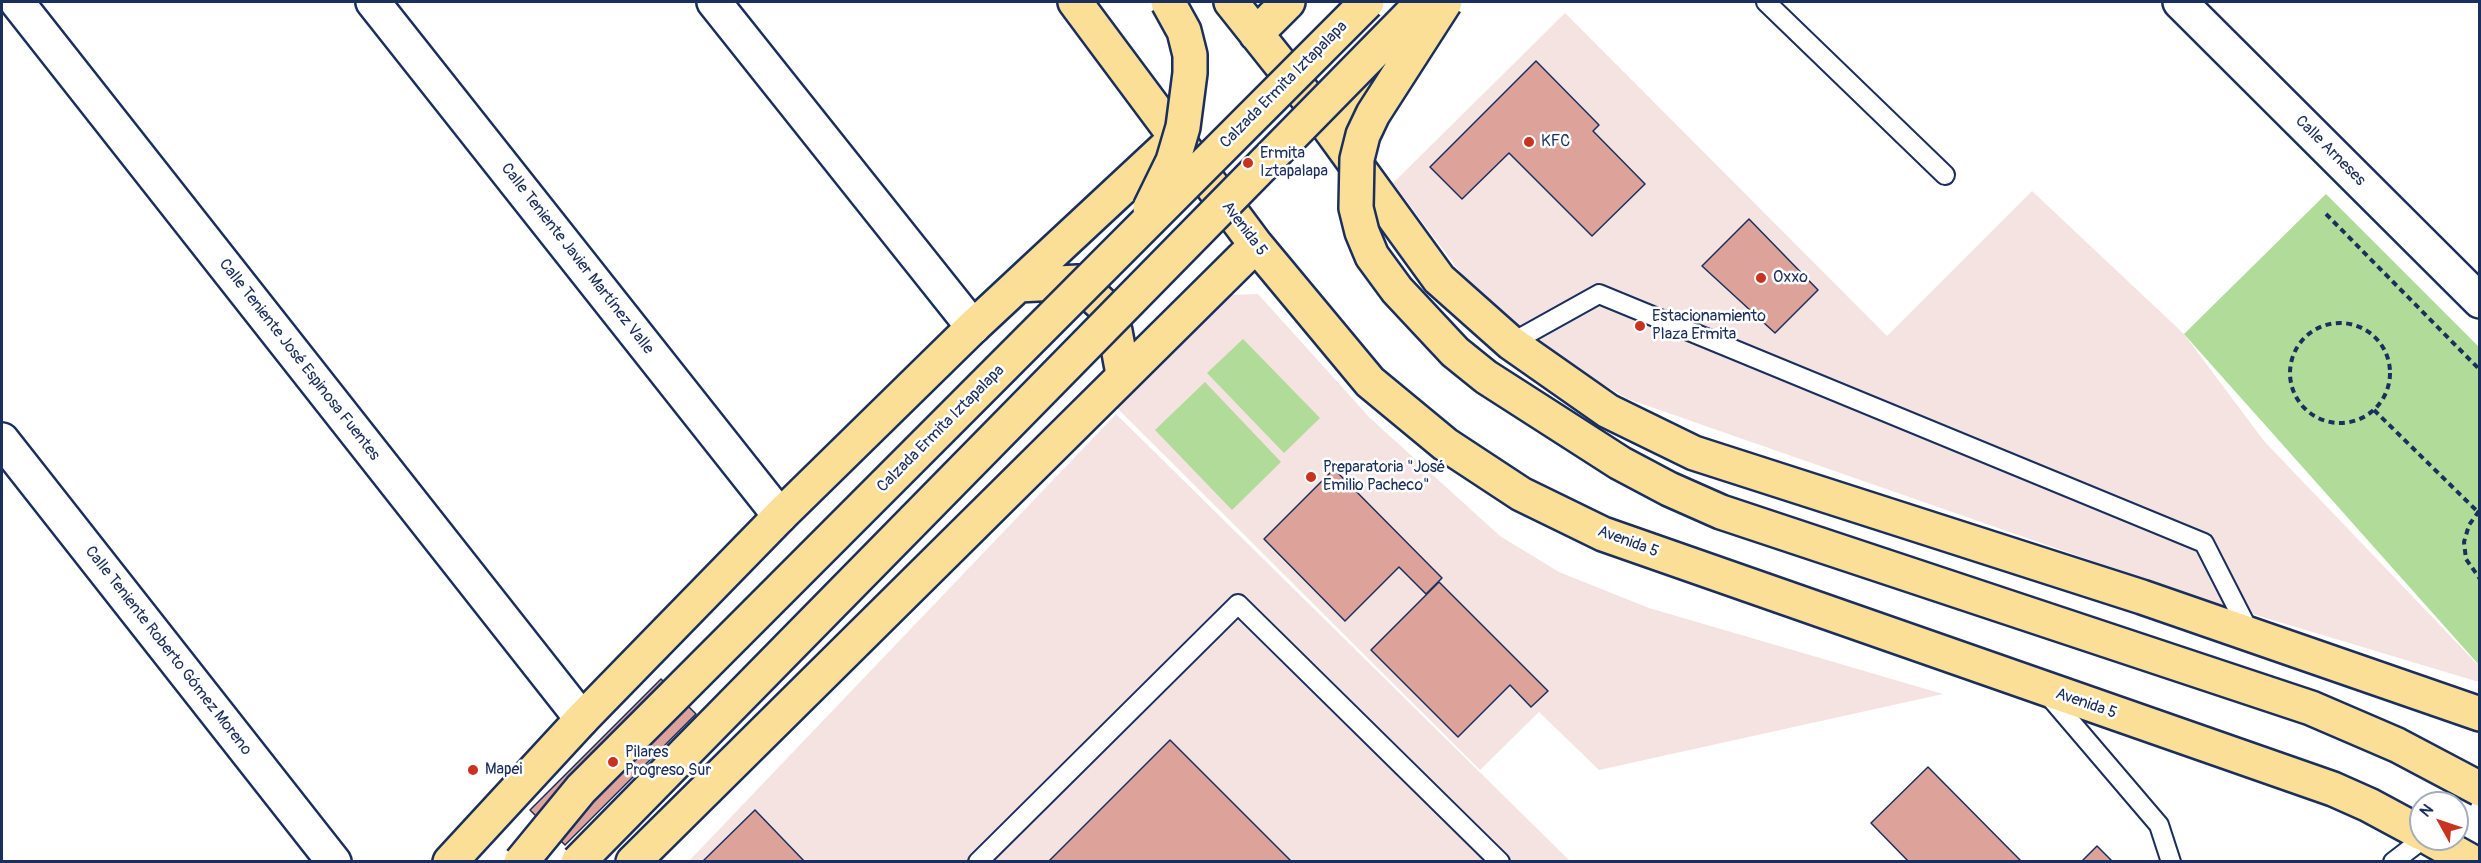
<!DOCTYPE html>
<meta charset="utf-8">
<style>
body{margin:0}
#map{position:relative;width:2481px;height:863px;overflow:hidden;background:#fff;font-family:Pangolin,sans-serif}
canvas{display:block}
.frame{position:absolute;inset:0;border:3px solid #1b2f5e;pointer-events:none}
.north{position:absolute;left:2409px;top:791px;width:60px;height:60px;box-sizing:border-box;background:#fff;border:2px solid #a4acbf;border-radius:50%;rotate:310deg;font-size:16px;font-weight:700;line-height:24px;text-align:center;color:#1b2f5e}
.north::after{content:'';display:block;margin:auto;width:21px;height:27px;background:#c8321e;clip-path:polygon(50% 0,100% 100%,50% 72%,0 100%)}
</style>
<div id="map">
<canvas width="2481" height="863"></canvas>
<div class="frame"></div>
<div class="north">N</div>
</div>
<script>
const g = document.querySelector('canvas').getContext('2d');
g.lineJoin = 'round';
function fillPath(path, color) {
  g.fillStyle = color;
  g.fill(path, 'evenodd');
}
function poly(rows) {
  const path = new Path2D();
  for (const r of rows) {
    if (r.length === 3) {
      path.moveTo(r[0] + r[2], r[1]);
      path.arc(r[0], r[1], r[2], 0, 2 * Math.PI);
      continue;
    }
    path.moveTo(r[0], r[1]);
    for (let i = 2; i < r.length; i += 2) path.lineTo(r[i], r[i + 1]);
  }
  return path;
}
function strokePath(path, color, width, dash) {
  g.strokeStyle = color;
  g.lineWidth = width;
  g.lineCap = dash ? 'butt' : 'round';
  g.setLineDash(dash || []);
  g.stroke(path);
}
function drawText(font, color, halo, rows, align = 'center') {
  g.font = font + ' Pangolin,sans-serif';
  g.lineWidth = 5;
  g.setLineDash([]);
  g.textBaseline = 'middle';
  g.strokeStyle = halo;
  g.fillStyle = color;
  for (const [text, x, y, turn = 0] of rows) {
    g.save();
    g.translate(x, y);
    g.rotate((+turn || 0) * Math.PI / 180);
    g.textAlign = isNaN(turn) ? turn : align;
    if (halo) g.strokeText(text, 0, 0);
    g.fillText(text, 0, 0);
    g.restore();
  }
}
fillPath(poly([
 [1565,13,1887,336,2032,191,2184,334,2264,441,2479,666,2479,682,2199,598,1628,399,1528,340,1463,276,1393,183],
 [1258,294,1370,418,1500,536,1559,572,1649,608,1943,694,1599,770,1539,712,1480,770,1117,408,1229,295],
 [1116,414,1570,861,688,862]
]), '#f5e3e1');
fillPath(poly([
 [2326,194,2479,347,2479,665,2184,334],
 [1243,339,1320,418,1284,453,1207,373],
 [1205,382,1281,462,1232,510,1155,430]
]), '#b0db99');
const building = poly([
 [1536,61,1599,125,1593,131,1645,184,1592,236,1509,153,1462,199,1430,167,1536,61],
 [1749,219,1818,290,1775,333,1702,266,1749,219],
 [1334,469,1442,578,1426,594,1399,567,1345,621,1264,539,1334,469],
 [1439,582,1548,691,1531,707,1510,685,1458,737,1371,650,1439,582],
 [661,679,696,714,565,845,530,810,661,679],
 [1170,740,1292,862,1048,862,1170,740],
 [1928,767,2022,862,1909,862,1871,823,1928,767],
 [755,810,805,862,702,862,755,810],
 [2097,846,2113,862,2081,862,2097,846]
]);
fillPath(building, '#dda39b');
strokePath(building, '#1b2f5e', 1.5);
const service = poly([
 [1766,2,1945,175],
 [1511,343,1599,294,2204,543,2251,635],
 [2048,695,2159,825,2171,862],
 [978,862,1238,604,1500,862],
 [2393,862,2423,839]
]);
const minor = poly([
 [17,2,582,719],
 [373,2,780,516],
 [714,2,973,327],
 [2180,2,2480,301],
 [2,440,334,862]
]);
const primary = poly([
 [1075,2,1256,245,1370,382,1445,444,1521,494,1603,534,2333,789,2369,805,2421,833],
 [1231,2,1309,100,1439,279,1511,343,1608,411,1694,453,2142,597,2480,714],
 [1256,34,1288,2],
 [1330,129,1405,50],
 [1018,285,1078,282,1107,309,1115,331,1123,374],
 [2431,839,2472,862],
 [450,862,582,719,780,516,973,327,1177,137],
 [633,862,1256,245]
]);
strokePath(service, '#1b2f5e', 22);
strokePath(minor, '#1b2f5e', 38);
strokePath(primary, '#1b2f5e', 38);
strokePath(poly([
 [2326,214,2480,370],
 [2340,373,50],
 [2374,410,2478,512],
 [2479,511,2469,525,2464,542,2466,559,2480,579]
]), '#1b2f5e', 4, [6, 4.5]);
strokePath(service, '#fff', 18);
strokePath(minor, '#fff', 33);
strokePath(primary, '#fbdf96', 33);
const primaryBridge = poly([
 [1445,2,1373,114,1363,135,1357,159,1356,208,1362,232,1372,256,1397,290,1455,352,1486,377,1620,463,1669,489,1721,512,2311,708,2397,745,2480,789],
 [1150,208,1173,161,1183,127,1190,73,1190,55,1184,31,1168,2],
 [521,862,581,789,1367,2],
 [578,862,1423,2]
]);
strokePath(primaryBridge, '#1b2f5e', 38, []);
strokePath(primaryBridge, '#fbdf96', 33);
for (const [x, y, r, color] of [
 [1529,142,6,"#c8321e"],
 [1248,163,6,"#c8321e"],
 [1761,278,6,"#c8321e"],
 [1640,326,6,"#c8321e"],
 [1311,477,6,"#c8321e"],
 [613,762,6,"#c8321e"],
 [473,770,6,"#c8321e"]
]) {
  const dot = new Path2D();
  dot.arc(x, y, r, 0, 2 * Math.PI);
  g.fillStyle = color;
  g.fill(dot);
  strokePath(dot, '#fff', 2);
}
drawText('16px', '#1b2f5e', '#fff', [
 ["Calzada Ermita Iztapalapa",1284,85,-45],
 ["Calle Arneses",2330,151,45],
 ["Avenida 5",1244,229,53],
 ["Calle Teniente Javier Martínez Valle",577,259,52],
 ["Calle Teniente José Espinosa Fuentes",299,360,52],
 ["Calzada Ermita Iztapalapa",941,429,-45],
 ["Avenida 5",1628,542,20],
 ["Calle Teniente Roberto Gómez Moreno",168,651,52],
 ["Avenida 5",2086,704,19]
]);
drawText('16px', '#1b2f5e', '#fff', [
 ["KFC",1541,142],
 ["Ermita",1260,154],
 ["Iztapalapa",1260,172],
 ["Oxxo",1773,278],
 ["Estacionamiento",1652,317],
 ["Plaza Ermita",1652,335],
 ["Preparatoria \"José",1323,468],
 ["Emilio Pacheco\"",1323,486],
 ["Pilares",625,753],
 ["Progreso Sur",625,771],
 ["Mapei",485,770]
], 'left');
</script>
